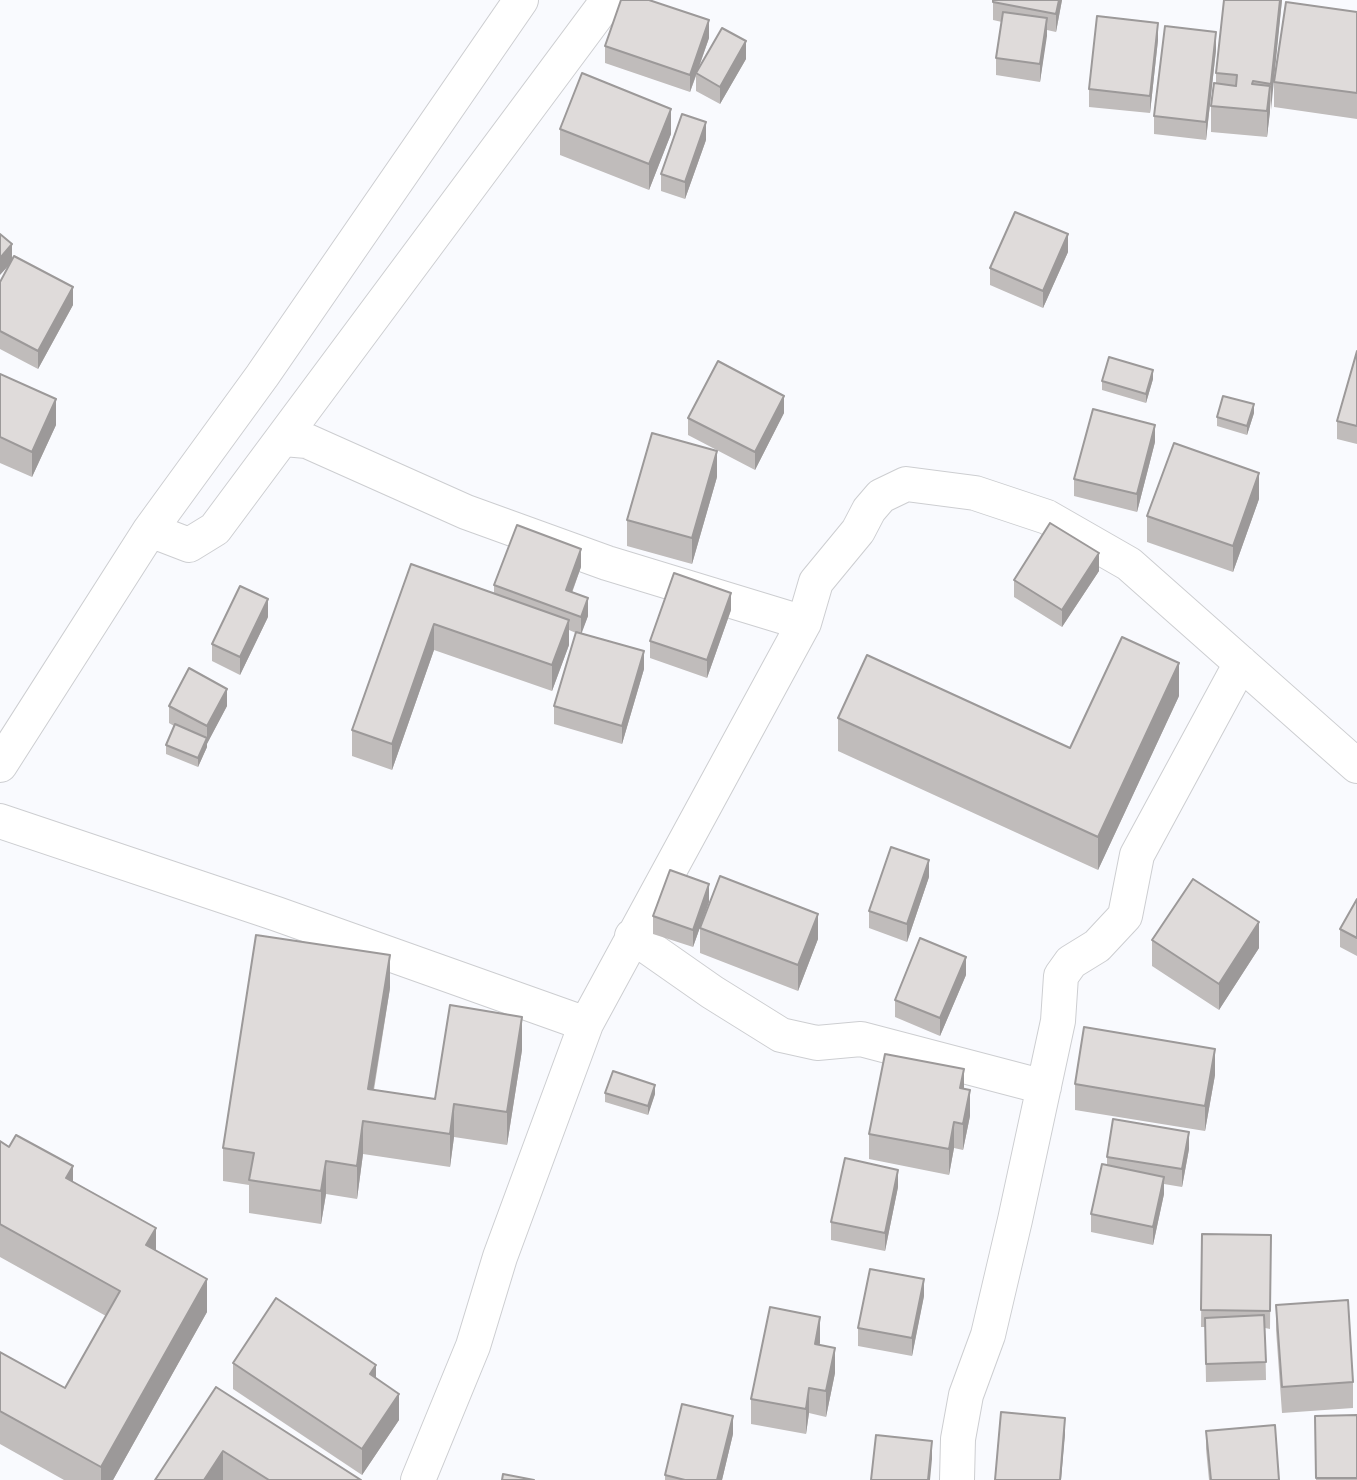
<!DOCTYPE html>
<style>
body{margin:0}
canvas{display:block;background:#f9fafe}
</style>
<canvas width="1357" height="1480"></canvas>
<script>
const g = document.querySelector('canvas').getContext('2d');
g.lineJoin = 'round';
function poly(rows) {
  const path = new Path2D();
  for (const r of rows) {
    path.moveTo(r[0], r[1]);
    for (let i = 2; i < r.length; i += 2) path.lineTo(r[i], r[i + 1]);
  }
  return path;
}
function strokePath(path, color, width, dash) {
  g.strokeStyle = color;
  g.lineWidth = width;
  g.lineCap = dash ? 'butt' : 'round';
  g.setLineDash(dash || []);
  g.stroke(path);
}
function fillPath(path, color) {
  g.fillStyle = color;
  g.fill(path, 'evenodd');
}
const minor = poly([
 [284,439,307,441,466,512,607,563,804,623],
 [150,530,189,545,215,529,608,0],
 [0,765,150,530,262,376,521,0],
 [0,821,277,914,586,1024],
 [632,936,712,992,781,1035,817,1043,861,1039,1044,1087],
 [418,1480,473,1346,500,1257,586,1024,804,623,816,582,858,531,869,510,881,496,906,484,975,493,1047,517,1129,564,1357,766],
 [957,1480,958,1439,966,1395,988,1335,1015,1220,1058,1021,1061,976,1071,962,1097,946,1125,916,1137,855,1241,663]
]);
strokePath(minor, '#cdced1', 36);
strokePath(minor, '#fff', 34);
fillPath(poly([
 [993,0,1062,0,1056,32,1047,30,1040,82,996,75,996,58,1002,22,993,20],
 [1282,0,1267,137,1211,132,1211,106,1216,84,1216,73],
 [1357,12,1357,119,1274,107,1274,82],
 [709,38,698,70,746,59,720,104,696,91,696,76,690,92,605,63,605,46],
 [1158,40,1150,113,1089,107,1089,89],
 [1216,50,1206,140,1154,134,1154,116],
 [560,129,671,134,649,190,560,155],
 [706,140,685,199,661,191,661,174],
 [1068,252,1043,308,990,285,990,268],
 [12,260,73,305,38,369,0,349,0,282],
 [1357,351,1357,444,1337,439,1337,421],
 [0,374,56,425,32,477,0,463],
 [1153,379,1146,403,1102,390,1102,381],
 [784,413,755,470,688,435,688,418],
 [1254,413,1247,435,1217,426,1217,417],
 [1155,442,1137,512,1074,496,1074,479],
 [717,477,692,564,627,546,627,520],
 [1259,499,1233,572,1147,542,1147,516],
 [411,564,494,593,494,585,581,567,572,593,588,616,581,633,644,669,622,744,554,724,554,706,576,633,569,630,569,645,552,691,434,650,392,770,352,756,352,730],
 [1099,571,1062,627,1014,597,1014,580],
 [731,610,707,678,650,658,650,641],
 [268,617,240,675,212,661,212,644],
 [1179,696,1098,870,838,751,838,718,1070,748],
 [169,706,227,706,207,743,207,747,198,767,166,754,166,745,174,726,169,723],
 [929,877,907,942,869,928,869,911],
 [1357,899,1357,956,1340,947,1340,929],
 [709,902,693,947,653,934,653,916],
 [700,928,818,939,798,991,700,953],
 [1152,940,1259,948,1219,1010,1152,966],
 [966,975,940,1036,895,1017,895,1000],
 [390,988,374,1090,435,1099,522,1050,507,1145,454,1137,450,1167,363,1154,357,1199,326,1194,321,1224,249,1213,249,1185,223,1181,223,1148],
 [1215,1075,1205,1131,1075,1110,1075,1084],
 [605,1093,655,1094,648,1115,605,1102],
 [970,1116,963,1150,954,1148,949,1175,869,1159,869,1134],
 [0,1141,73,1182,156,1251,207,1312,113,1480,64,1480,0,1444,0,1352,65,1388,106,1316,0,1257],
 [1189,1149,1182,1187,1164,1184,1164,1194,1153,1245,1091,1232,1091,1214,1107,1164,1107,1157],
 [898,1187,885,1251,831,1240,831,1222],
 [1202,1234,1271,1235,1270,1329,1265,1328,1266,1380,1206,1382,1205,1327,1201,1327],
 [924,1296,912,1356,858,1346,858,1328],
 [1276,1305,1353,1382,1353,1408,1282,1413,1276,1330],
 [233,1363,376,1378,399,1420,362,1475,233,1389],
 [835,1373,826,1417,809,1413,806,1434,751,1424,751,1399],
 [216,1387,361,1480,155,1480],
 [1357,1415,1357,1480,1316,1480,1315,1416],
 [1206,1431,1279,1480,1209,1480,1206,1449],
 [733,1434,722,1480,665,1480,665,1475]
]), '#c0bcbb');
fillPath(poly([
 [1059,0,1062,0,1056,32,1056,14],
 [1280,0,1282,0,1271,110,1271,84],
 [1047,18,1047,36,1040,82,1040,64],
 [709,20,709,38,690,92,690,75],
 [1158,23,1158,40,1150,113,1150,96],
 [1216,32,1216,50,1206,140,1206,122],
 [746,41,746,59,720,104,720,87],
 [1270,86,1270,112,1267,137,1267,111],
 [671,109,671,134,649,190,649,164],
 [706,122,706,140,685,199,685,182],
 [1068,234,1068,252,1043,308,1043,291],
 [12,244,12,262,0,275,0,258],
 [73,287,73,305,38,369,38,351],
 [1153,370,1153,379,1146,403,1146,394],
 [784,396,784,413,755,470,755,452],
 [56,399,56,425,32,477,32,452],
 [1254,404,1254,413,1247,435,1247,426],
 [1155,425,1155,442,1137,512,1137,494],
 [717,451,717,477,692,564,692,538],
 [1259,473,1259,499,1233,572,1233,546],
 [581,549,581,567,566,608,566,590],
 [1099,553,1099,571,1062,627,1062,610],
 [731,593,731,610,707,678,707,660],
 [588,598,588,616,581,635,581,617],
 [268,599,268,617,240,675,240,657],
 [569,620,569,645,552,691,552,665],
 [434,624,434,650,392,770,392,744],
 [644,651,644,669,622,744,622,726],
 [1179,663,1179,696,1098,870,1098,837],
 [227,689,227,706,207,744,207,726],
 [207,738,207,747,198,767,198,758],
 [929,860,929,877,907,942,907,924],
 [709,884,709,902,693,947,693,930],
 [818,914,818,939,798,991,798,965],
 [1259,922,1259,948,1219,1010,1219,984],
 [390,955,390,988,368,1122,368,1089],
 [966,957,966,975,940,1036,940,1018],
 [522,1017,522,1050,507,1145,507,1112],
 [1215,1049,1215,1075,1205,1131,1205,1106],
 [964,1069,964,1095,960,1088],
 [655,1085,655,1094,648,1115,648,1106],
 [970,1090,970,1116,963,1150,963,1124],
 [454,1104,454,1137,450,1167,450,1134],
 [363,1121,363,1154,357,1199,357,1166],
 [954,1122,954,1148,949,1175,949,1149],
 [1189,1132,1189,1149,1182,1187,1182,1169],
 [326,1161,326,1194,321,1224,321,1191],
 [73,1166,73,1200,66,1178],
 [898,1170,898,1187,885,1251,885,1233],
 [1164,1177,1164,1194,1153,1245,1153,1227],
 [156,1228,156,1261,146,1245],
 [207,1279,207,1312,113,1480,101,1480,101,1467],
 [924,1279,924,1296,912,1356,912,1338],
 [820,1317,820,1343,815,1369,815,1344],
 [835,1348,835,1373,826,1417,826,1391],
 [376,1365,376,1390,370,1374],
 [809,1388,809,1413,806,1434,806,1409],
 [399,1394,399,1420,362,1475,362,1449],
 [733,1416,733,1434,722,1480,717,1480],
 [1065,1418,1065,1435,1061,1480,1060,1480],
 [932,1441,932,1459,930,1480,928,1480],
 [223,1451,223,1480,204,1480]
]), '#9c9999');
const building = poly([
 [621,0,649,0,709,20,690,75,605,46,621,0],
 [993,0,1059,0,1056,14,993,2,993,0],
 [1224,0,1280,0,1271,84,1253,81,1252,84,1270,86,1267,111,1211,106,1214,83,1236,86,1237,75,1216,73,1224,0],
 [1286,2,1357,12,1357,93,1274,82,1286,2],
 [1003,12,1047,18,1040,64,996,58,1003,12],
 [1097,16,1158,23,1150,96,1089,89,1097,16],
 [1165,26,1216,32,1206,122,1154,116,1165,26],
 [722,28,746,41,720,87,696,73,722,28],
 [582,73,671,109,649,164,560,129,582,73],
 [682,114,706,122,685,182,661,174,682,114],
 [1015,212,1068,234,1043,291,990,268,1015,212],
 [0,234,12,244,0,258,0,234],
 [14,256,73,287,38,351,0,331,0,282,14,256],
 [1357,351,1357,426,1337,421,1357,351],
 [1109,357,1153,370,1146,394,1102,381,1109,357],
 [718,361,784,396,755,452,688,418,718,361],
 [0,374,56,399,32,452,0,437,0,374],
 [1223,396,1254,404,1247,426,1217,417,1223,396],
 [1093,409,1155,425,1137,494,1074,479,1093,409],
 [652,433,717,451,692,538,627,520,652,433],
 [1174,443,1259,473,1233,546,1147,516,1174,443],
 [1050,523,1099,553,1062,610,1014,580,1050,523],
 [517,525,581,549,566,590,588,598,581,617,494,585,517,525],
 [411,564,569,620,552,665,434,624,392,744,352,730,411,564],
 [674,573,731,593,707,660,650,641,674,573],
 [240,586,268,599,240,657,212,644,240,586],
 [576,632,644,651,622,726,554,706,576,632],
 [1122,637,1179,663,1098,837,838,718,867,655,1070,748,1122,637],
 [189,668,227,689,207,726,169,706,189,668],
 [175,724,207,738,198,758,166,745,175,724],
 [891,847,929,860,907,924,869,911,891,847],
 [670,870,709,884,693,930,653,916,670,870],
 [720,876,818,914,798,965,700,928,720,876],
 [1193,879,1259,922,1219,984,1152,940,1193,879],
 [1357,899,1357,938,1340,929,1357,899],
 [256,935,390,955,368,1089,435,1099,450,1005,522,1017,507,1112,454,1104,450,1134,363,1121,357,1166,326,1161,321,1191,249,1180,254,1153,223,1148,256,935],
 [920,938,966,957,940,1018,895,1000,920,938],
 [1084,1027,1215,1049,1205,1106,1075,1084,1084,1027],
 [885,1054,964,1069,960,1088,970,1090,963,1124,954,1122,949,1149,869,1134,885,1054],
 [613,1071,655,1085,648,1106,605,1093,613,1071],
 [1113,1119,1189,1132,1182,1169,1107,1157,1113,1119],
 [16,1135,73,1166,66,1178,156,1228,146,1245,207,1279,101,1467,0,1411,0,1352,65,1388,120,1291,0,1224,0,1141,9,1147,16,1135],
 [845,1158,898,1170,885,1233,831,1222,845,1158],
 [1102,1164,1164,1177,1153,1227,1091,1214,1102,1164],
 [1202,1234,1271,1235,1270,1311,1201,1310,1202,1234],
 [870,1269,924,1279,912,1338,858,1328,870,1269],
 [276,1298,376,1365,370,1374,399,1394,362,1449,233,1363,276,1298],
 [1348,1300,1353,1382,1282,1387,1276,1305,1348,1300],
 [770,1307,820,1317,815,1344,835,1348,826,1391,809,1388,806,1409,751,1399,770,1307],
 [1264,1315,1266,1362,1206,1364,1205,1318,1264,1315],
 [216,1387,361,1480,269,1480,223,1451,204,1480,155,1480,216,1387],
 [682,1404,733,1416,717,1480,685,1480,665,1475,682,1404],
 [1001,1412,1065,1418,1060,1480,995,1480,1001,1412],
 [1357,1415,1357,1478,1316,1478,1315,1416,1357,1415],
 [1275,1425,1279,1480,1211,1480,1206,1431,1275,1425],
 [876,1435,932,1441,928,1480,871,1480,876,1435],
 [503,1474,534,1480,502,1480,503,1474]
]);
fillPath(building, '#dfdbda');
strokePath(building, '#9c9999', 2);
</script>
